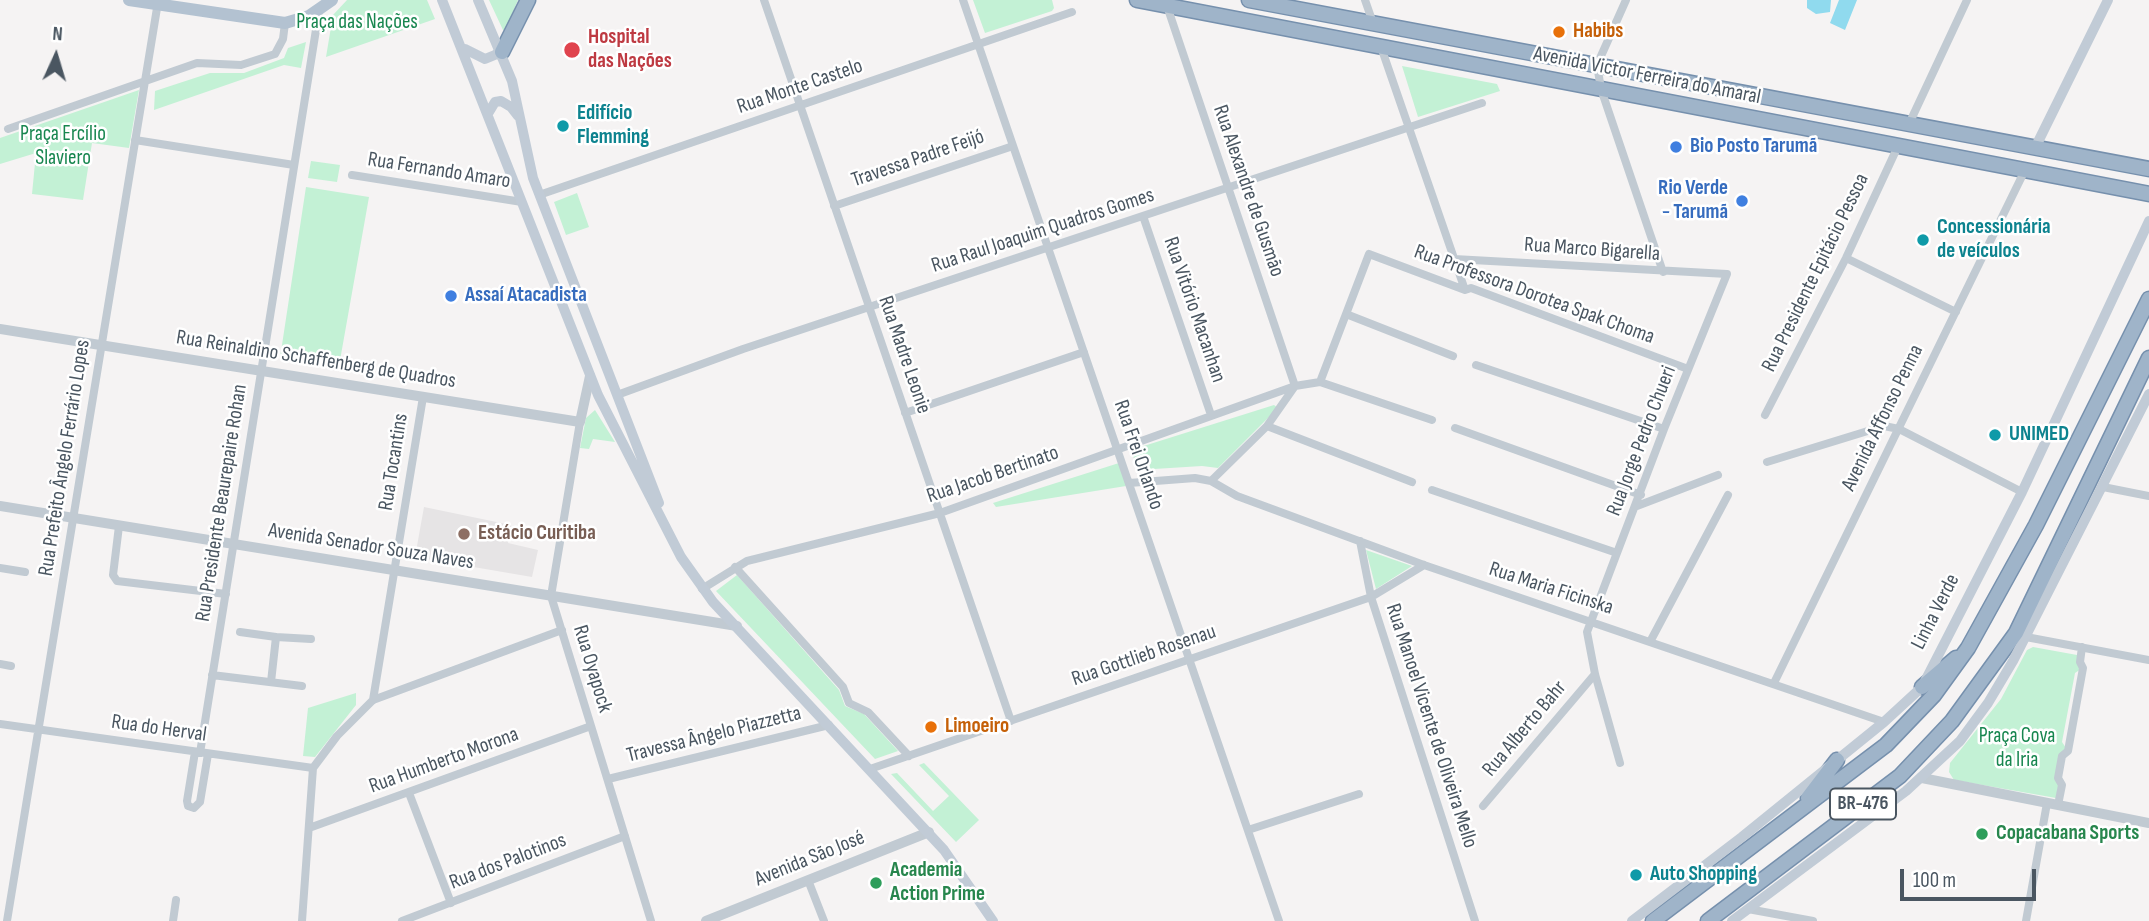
<!DOCTYPE html>
<meta charset="utf-8">
<style>
body{margin:0}
#map{position:relative;width:2149px;height:921px;overflow:hidden;background:#f5f3f3;font-family:"Sofia Sans Condensed",sans-serif}
canvas{display:block}
.north{position:absolute;left:21px;top:21px;width:70px;height:70px;-webkit-text-stroke:5px #fff;paint-order:stroke;rotate:4deg;font-size:19px;font-weight:700;line-height:28px;text-align:center;color:#4a5661}
.north::after{content:'';display:block;margin:auto;width:24px;height:32px;background:#4a5661;clip-path:polygon(50% 0,100% 100%,50% 72%,0 100%)}
.scale{position:absolute;left:1900px;top:869px;width:136px;height:32px;box-sizing:border-box;border:4px solid #4a5661;border-top:0;padding-left:9px;font-size:21px;line-height:24px;white-space:nowrap;color:#4a5661;-webkit-text-stroke:5px #fff;paint-order:stroke}
</style>
<div id="map">
<canvas width="2149" height="921"></canvas>
<div class="north">N</div>
<div class="scale">100 m</div>
</div>
<script>
const g = document.querySelector('canvas').getContext('2d');
g.lineJoin = 'round';
function fillPath(path, color) {
  g.fillStyle = color;
  g.fill(path, 'evenodd');
}
function poly(rows) {
  const path = new Path2D();
  for (const r of rows) {
    path.moveTo(r[0], r[1]);
    for (let i = 2; i < r.length; i += 2) path.lineTo(r[i], r[i + 1]);
  }
  return path;
}
function strokePath(path, color, width, dash) {
  g.strokeStyle = color;
  g.lineWidth = width;
  g.lineCap = dash ? 'butt' : 'round';
  g.setLineDash(dash || []);
  g.stroke(path);
}
function drawText(font, color, halo, rows, align = 'center') {
  g.font = font + ' "Sofia Sans Condensed",sans-serif';
  g.lineWidth = 5;
  g.setLineDash([]);
  g.textBaseline = 'middle';
  g.strokeStyle = halo;
  g.fillStyle = color;
  for (const [text, x, y, turn = 0] of rows) {
    g.save();
    g.translate(x, y);
    g.rotate((+turn || 0) * Math.PI / 180);
    g.textAlign = isNaN(turn) ? turn : align;
    if (halo) g.strokeText(text, 0, 0);
    g.fillText(text, 0, 0);
    g.restore();
  }
}
fillPath(poly([
 [424,507,511,525,508,543,538,550,532,577,415,557]
]), '#e6e4e5');
fillPath(poly([
 [347,0,427,0,435,19,326,57,333,15],
 [489,0,518,0,505,30,503,30],
 [973,0,1052,0,1054,8,1052,11,985,33],
 [306,42,301,68,284,65,154,110,155,91,210,73,244,73,284,58,288,48],
 [1402,66,1497,84,1500,91,1418,117],
 [139,90,129,148,92,143,83,200,32,194,36,153,0,164,0,138],
 [311,161,340,165,337,182,308,178],
 [306,187,369,197,339,366,280,358],
 [577,193,589,227,566,235,554,202],
 [1274,405,1278,408,1218,468,1202,466,1138,470,1131,450],
 [595,410,615,442,593,439,589,449,580,448,586,418],
 [1119,463,1126,486,996,507,993,503],
 [1366,550,1412,566,1376,589],
 [737,575,839,690,845,706,864,714,898,751,875,759,716,591],
 [2033,647,2077,655,2081,669,2075,673,2062,742,2066,748,2056,798,1954,780,1949,772,1950,763,2001,699,2027,650],
 [356,693,356,705,315,757,303,756,308,708],
 [924,763,979,820,956,842,891,774,897,773,933,811,949,796,919,765]
]), '#c3f1d5');
fillPath(poly([
 [1807,0,1831,0,1830,12,1816,14,1807,8],
 [1839,0,1857,0,1845,30,1830,23]
]), '#90daee');
const trunk = poly([
 [1137,0,2149,194],
 [1249,0,2149,169],
 [502,52,528,0],
 [1922,687,1956,658],
 [1808,798,1837,760],
 [1653,921,1886,745,1934,695,1968,648,2036,525,2149,299],
 [1708,921,1900,776,1952,721,2016,633,2149,358]
]);
strokePath(trunk, '#7690ad', 17);
strokePath(poly([
 [764,0,1011,721],
 [963,0,1279,921],
 [1365,0,1373,23],
 [1626,0,1597,65,1601,89,1663,272],
 [1381,47,1465,290],
 [1909,124,1967,0],
 [8,129,197,63,241,65,275,54,283,39,285,23],
 [135,140,294,165],
 [352,175,522,202],
 [539,195,1072,12],
 [834,206,1013,146],
 [1143,216,1211,415],
 [1846,258,1956,312],
 [1454,259,1727,274,1664,429,1587,632,1595,674,1620,763],
 [1346,314,1453,356],
 [1476,365,1664,429],
 [1320,382,1432,420],
 [617,395,743,349,1482,103],
 [905,413,1084,352],
 [1765,415,1846,258,1898,146],
 [580,422,551,596,651,921],
 [1267,426,1412,482],
 [1455,428,1641,495],
 [1767,462,1884,426,1899,429,2022,492],
 [1211,481,1237,496,1424,565,1884,722],
 [1129,483,1195,478,1211,481,1267,426,1295,386,1320,382,1369,254,1465,290,1471,288,1688,369],
 [2103,487,2149,496],
 [1432,490,1617,553],
 [1637,506,1718,475],
 [119,526,113,575,117,581,226,594],
 [1360,541,1371,597,1475,921],
 [735,567,843,687,849,703,868,712,909,756],
 [0,568,25,572],
 [702,589,747,561,940,513,1295,386,1167,6],
 [240,632,276,637,271,682],
 [276,637,311,639],
 [2026,637,2149,660],
 [1651,640,1728,495],
 [0,664,11,666],
 [212,675,302,686],
 [1774,683,2025,170],
 [373,700,423,397],
 [0,724,313,768],
 [195,752,187,801,188,806,194,808,200,802,208,754],
 [200,753,319,11],
 [870,769,1371,597,1424,565],
 [608,779,829,725],
 [409,793,451,903],
 [2058,805,2062,785,2058,778,2062,756,2068,751,2083,668,2080,662,2082,647],
 [1483,806,1595,674],
 [309,828,591,726],
 [1248,830,1359,794],
 [808,880,824,921],
 [1748,909,1813,921],
 [7,921,158,2],
 [173,921,176,900],
 [302,921,313,768,337,736,373,700,562,630],
 [402,921,625,836],
 [2026,921,2047,803]
]), '#c1cad2', 8);
strokePath(poly([
 [0,329,580,422,590,376],
 [0,506,737,626],
 [1922,778,2149,823],
 [706,921,929,832]
]), '#c1cad2', 10);
strokePath(poly([
 [442,0,598,395,681,557,713,602,944,850,993,921],
 [478,0,512,81,533,178,659,503],
 [465,49,485,59,502,52],
 [489,112,495,102,501,101,511,107,518,116],
 [2035,148,2108,0],
 [1632,921,1742,837,1884,722,1922,687,2022,492,2149,221],
 [1732,921,1906,791,1960,741,1988,703,2013,661,2149,394]
]), '#c1cbd6', 10);
strokePath(poly([
 [129,0,285,23,309,16,332,0]
]), '#b3c2d1', 12);
strokePath(trunk, '#9fb4c9', 14);
for (const [x, y, r, color] of [
 [1559,32,7,"#e8710a"],
 [572,50,9,"#e0444e"],
 [563,126,7,"#0f9aa8"],
 [1676,147,7,"#3f7fe0"],
 [1742,201,7,"#3f7fe0"],
 [1923,240,7,"#0f9aa8"],
 [451,296,7,"#3f7fe0"],
 [1995,435,7,"#0f9aa8"],
 [464,534,7,"#8d6e63"],
 [931,727,7,"#e8710a"],
 [1982,834,7,"#2e9e5b"],
 [1636,875,7,"#0f9aa8"],
 [876,883,7,"#2e9e5b"]
]) {
  const dot = new Path2D();
  dot.arc(x, y, r, 0, 2 * Math.PI);
  g.fillStyle = color;
  g.fill(dot);
  strokePath(dot, '#fff', 2.5);
}
for (const [x, y, w] of [
 [1863,804,66]
]) {
  const box = new Path2D();
  box.roundRect(x - w / 2, y - 15.5, w, 31, 5);
  g.fillStyle = '#fff';
  g.fill(box);
  strokePath(box, '#4a5661', 2);
}
drawText('bold 19px', '#4a5661', null, [
 ["BR-476",1863,804]
]);
drawText('21px', '#17864f', '#fff', [
 ["Praça das Nações",357,23],
 ["Praça Ercílio",63,135],
 ["Slaviero",63,159],
 ["Praça Cova",2017,737],
 ["da Iria",2017,761]
]);
drawText('bold 21px', '#c56008', '#fff', [
 ["Habibs",1573,32],
 ["Limoeiro",945,727]
], 'left');
drawText('bold 21px', '#be3a42', '#fff', [
 ["Hospital",588,38],
 ["das Nações",588,62]
], 'left');
drawText('21px', '#4a5661', '#fff', [
 ["Avenida Victor Ferreira do Amaral",1647,76,11],
 ["Rua Monte Castelo",800,87,-19],
 ["Travessa Padre Feijó",918,159,-19],
 ["Rua Fernando Amaro",439,171,9],
 ["Rua Alexandre de Gusmão",1248,191,71],
 ["Rua Raul Joaquim Quadros Gomes",1043,231,-18],
 ["Rua Marco Bigarella",1592,250,4],
 ["Rua Presidente Epitácio Pessoa",1816,273,-64],
 ["Rua Professora Dorotea Spak Choma",1534,295,20],
 ["Rua Vitório Macanhan",1194,310,71],
 ["Rua Madre Leonie",904,355,71],
 ["Rua Reinaldino Schaffenberg de Quadros",316,360,9],
 ["Avenida Affonso Penna",1883,418,-64],
 ["Rua Jorge Pedro Chueri",1642,441,-69],
 ["Rua Frei Orlando",1138,455,71],
 ["Rua Prefeito Ângelo Ferrário Lopes",65,458,-81],
 ["Rua Tocantins",394,462,-81],
 ["Rua Jacob Bertinato",993,475,-19],
 ["Rua Presidente Beaurepaire Rohan",222,503,-81],
 ["Avenida Senador Souza Naves",371,547,9],
 ["Rua Maria Ficinska",1551,589,18],
 ["Linha Verde",1936,612,-63],
 ["Rua Gottlieb Rosenau",1144,656,-19],
 ["Rua Oyapock",592,669,73],
 ["Rua Manoel Vicente de Oliveira Mello",1431,726,72],
 ["Rua do Herval",159,729,8],
 ["Rua Alberto Bahr",1525,729,-50],
 ["Travessa Ângelo Piazzetta",714,735,-14],
 ["Rua Humberto Morona",444,761,-20],
 ["Avenida São José",810,859,-22],
 ["Rua dos Palotinos",508,862,-21]
]);
drawText('bold 21px', '#0d838f', '#fff', [
 ["Edifício",577,114],
 ["Flemming",577,138],
 ["Concessionária",1937,228],
 ["de veículos",1937,252],
 ["UNIMED",2009,435],
 ["Auto Shopping",1650,875]
], 'left');
drawText('bold 21px', '#366cbe', '#fff', [
 ["Bio Posto Tarumã",1690,147],
 ["Rio Verde",1728,189,"right"],
 ["- Tarumã",1728,213,"right"],
 ["Assaí Atacadista",465,296]
], 'left');
drawText('bold 21px', '#785e54', '#fff', [
 ["Estácio Curitiba",478,534]
], 'left');
drawText('bold 21px', '#27864d', '#fff', [
 ["Copacabana Sports",1996,834],
 ["Academia",890,871],
 ["Action Prime",890,895]
], 'left');
</script>
